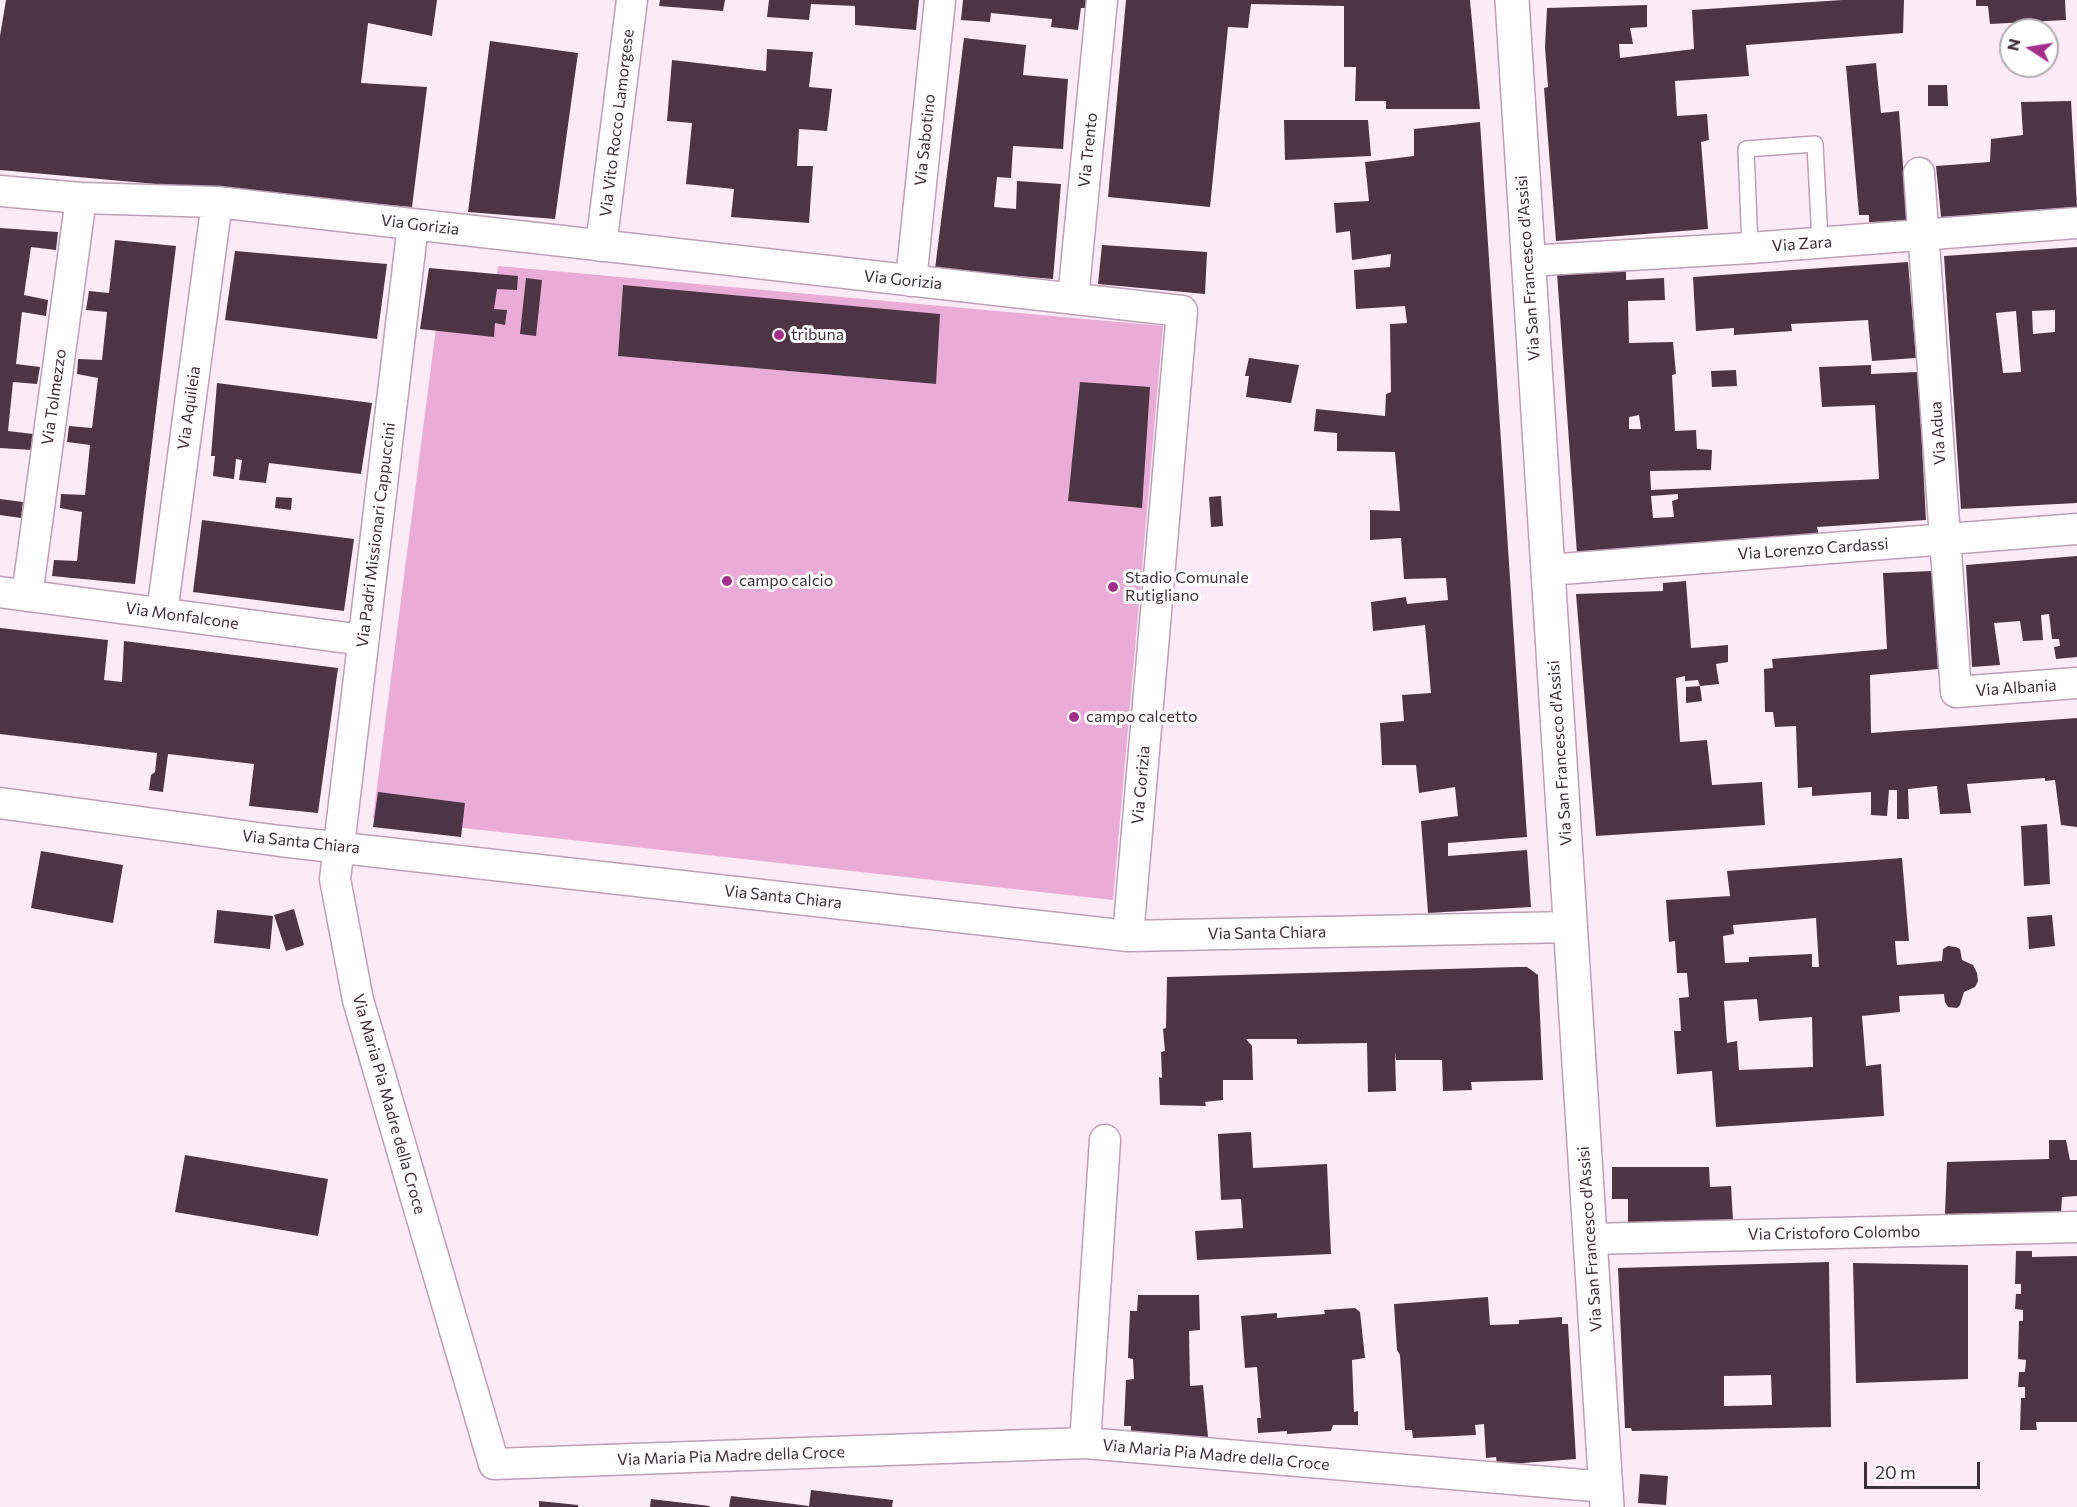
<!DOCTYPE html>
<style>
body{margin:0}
#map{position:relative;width:2077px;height:1507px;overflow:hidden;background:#fdeaf7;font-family:Commissioner,sans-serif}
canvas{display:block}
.north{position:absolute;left:1999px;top:18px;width:60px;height:60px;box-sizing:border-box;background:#fff;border:2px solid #b1adb0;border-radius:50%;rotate:282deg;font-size:16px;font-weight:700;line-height:24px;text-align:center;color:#3d3139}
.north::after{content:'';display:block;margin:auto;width:21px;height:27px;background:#a22f8a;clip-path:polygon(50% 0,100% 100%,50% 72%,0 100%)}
.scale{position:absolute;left:1864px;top:1462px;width:116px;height:27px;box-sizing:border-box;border:3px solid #3d3139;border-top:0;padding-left:8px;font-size:18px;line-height:21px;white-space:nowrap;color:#3d3139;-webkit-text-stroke:4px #fff;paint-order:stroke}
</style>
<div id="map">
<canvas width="2077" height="1507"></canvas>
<div class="north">N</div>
<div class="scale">20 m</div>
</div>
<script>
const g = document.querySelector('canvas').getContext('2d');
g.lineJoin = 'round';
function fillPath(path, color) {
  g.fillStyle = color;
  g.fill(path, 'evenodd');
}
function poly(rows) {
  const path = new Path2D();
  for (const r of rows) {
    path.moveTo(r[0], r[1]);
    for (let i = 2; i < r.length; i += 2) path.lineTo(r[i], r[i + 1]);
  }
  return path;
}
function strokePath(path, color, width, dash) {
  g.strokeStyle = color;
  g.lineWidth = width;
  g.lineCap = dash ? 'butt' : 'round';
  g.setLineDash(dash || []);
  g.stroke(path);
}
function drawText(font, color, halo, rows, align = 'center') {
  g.font = font + ' Commissioner,sans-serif';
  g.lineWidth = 6;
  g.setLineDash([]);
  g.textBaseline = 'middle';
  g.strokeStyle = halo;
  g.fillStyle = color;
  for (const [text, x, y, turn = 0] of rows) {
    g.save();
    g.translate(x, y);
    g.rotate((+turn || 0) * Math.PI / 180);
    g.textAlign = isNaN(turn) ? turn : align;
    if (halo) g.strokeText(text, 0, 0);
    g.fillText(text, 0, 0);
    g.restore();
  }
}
fillPath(poly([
 [498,266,1163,326,1113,900,373,818,436,328,490,333],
 [623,285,936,384,619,356]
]), '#e8acd6');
fillPath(poly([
 [6,0,437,0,432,36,368,23,361,83,427,87,412,207,0,170,0,36],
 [660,0,725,0,723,11,659,6],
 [769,0,919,0,916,30,855,25,855,6,811,4,809,20,767,17],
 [963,0,1086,0,1085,8,1081,8,1078,30,1051,27,1052,19,991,13,990,22,961,20],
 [1126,0,1470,0,1480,109,1386,109,1386,101,1355,101,1356,67,1344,67,1344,6,1251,4,1248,28,1228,27,1210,207,1108,197],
 [1842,0,1904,0,1903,33,1746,45,1749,76,1675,81,1677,116,1707,114,1709,140,1701,142,1708,229,1556,241,1544,88,1548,87,1545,47,1547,8,1647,5,1647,27,1630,28,1633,44,1619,44,1620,58,1694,49,1692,10],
 [1976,0,2065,0,2066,20,1990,24,1988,6,1976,6],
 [964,38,1026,45,1023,75,1068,79,1063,149,1013,146,1011,178,997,177,994,207,1016,209,1017,181,1061,184,1053,279,935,269],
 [490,41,578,53,555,219,468,212],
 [767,49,813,52,809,87,832,89,827,131,799,129,797,166,813,166,809,223,731,217,734,189,686,184,692,123,667,121,672,60,766,71],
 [1876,63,1881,113,1899,111,1907,221,1869,222,1869,215,1859,215,1846,66],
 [1928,85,1947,85,1948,106,1928,106],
 [2071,101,2077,207,1941,217,1936,166,1990,162,1991,139,2023,135,2021,102],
 [1284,120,1368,120,1371,156,1285,160],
 [1480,122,1527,837,1448,843,1448,856,1527,850,1531,907,1428,913,1421,821,1458,816,1455,787,1419,793,1416,765,1382,765,1380,723,1404,721,1402,695,1431,693,1425,625,1373,631,1371,602,1406,597,1407,604,1448,600,1446,578,1404,579,1401,538,1370,540,1370,510,1400,511,1395,452,1337,451,1337,433,1314,431,1316,409,1385,416,1386,394,1391,392,1390,324,1407,323,1405,306,1356,309,1354,270,1390,267,1391,254,1352,260,1350,231,1336,233,1334,203,1369,201,1365,162,1414,156,1414,129],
 [0,228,58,232,56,250,31,247,24,295,48,300,46,316,22,312,16,364,40,367,37,384,13,382,8,431,33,434,32,450,0,448],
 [115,240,176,246,135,584,52,576,54,560,77,561,82,512,60,508,61,494,85,495,90,445,67,442,69,426,92,428,98,378,77,374,78,359,102,360,107,312,86,310,89,291,109,293],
 [1102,245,1207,252,1205,294,1098,284],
 [2077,247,2077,503,1961,509,1944,256],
 [2055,310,2055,332,2033,334,2032,311],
 [2016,311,2021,372,2003,373,1996,313],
 [235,251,387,264,377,339,225,320],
 [1908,262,1916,358,1872,361,1868,320,1791,324,1792,331,1734,335,1734,328,1696,331,1693,277],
 [429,268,518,276,517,290,497,289,494,309,507,310,505,325,495,323,494,337,420,329],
 [1626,270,1626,280,1664,278,1665,300,1628,301,1629,343,1673,342,1676,374,1672,375,1675,431,1696,430,1697,449,1712,450,1711,470,1650,471,1651,490,1879,479,1875,405,1822,407,1819,367,1871,365,1871,374,1918,372,1926,520,1817,527,1819,536,1577,554,1557,273],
 [1639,415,1641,429,1629,429,1629,417],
 [1678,494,1678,499,1672,501,1674,517,1653,518,1651,496],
 [526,278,542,280,536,336,520,334],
 [623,285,940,314,936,384,618,356],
 [1249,358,1299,365,1291,403,1246,397,1249,376,1245,376],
 [1736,370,1737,386,1712,387,1711,371],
 [1080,382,1150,387,1142,508,1068,501],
 [217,383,372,403,361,474,269,463,266,483,239,480,242,460,236,459,234,479,213,476,215,456,211,456],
 [1221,496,1223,526,1211,527,1209,497],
 [276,497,292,498,291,510,275,508],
 [0,499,23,502,21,518,0,515],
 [202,520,354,539,344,611,193,592],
 [2077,556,2077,657,2056,659,2054,647,2060,646,2059,639,2052,639,2049,614,2041,615,2043,640,2023,641,2020,621,1994,623,2000,665,1972,667,1966,565],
 [1932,571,1938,669,1870,675,1871,733,2077,718,2077,827,2061,825,2055,780,2045,781,2045,778,1967,784,1971,813,1940,814,1937,786,1908,789,1909,819,1897,819,1897,790,1889,790,1887,816,1871,815,1871,792,1812,796,1812,787,1798,788,1796,726,1775,727,1773,712,1765,712,1764,669,1773,668,1772,659,1887,649,1883,573],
 [1686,581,1691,648,1728,645,1728,662,1716,664,1719,684,1700,686,1702,701,1686,703,1686,687,1700,686,1698,680,1685,681,1685,676,1676,678,1680,742,1707,740,1712,785,1762,782,1765,825,1596,836,1576,594,1663,591,1663,583],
 [0,628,108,640,104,680,122,682,124,641,338,668,318,813,249,806,254,764,168,754,163,792,149,790,151,775,155,772,157,753,0,734],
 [378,792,465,803,461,837,373,827],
 [2047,824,2050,884,2024,886,2021,826],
 [41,851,123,865,113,923,31,908],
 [1902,858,1909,941,1895,941,1897,965,1942,961,1943,949,1948,946,1956,947,1960,949,1962,960,1973,965,1977,973,1978,981,1975,987,1964,992,1960,1005,1957,1008,1948,1007,1945,1002,1944,994,1899,996,1900,1012,1862,1016,1866,1066,1881,1064,1884,1116,1716,1127,1712,1071,1677,1074,1674,1031,1681,1031,1679,998,1689,997,1687,973,1677,973,1675,941,1669,942,1666,900,1730,896,1727,871],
 [1816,918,1819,967,1812,967,1812,954,1749,957,1749,962,1725,963,1723,936,1734,934,1733,925],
 [1757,999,1759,1021,1812,1017,1813,1067,1739,1070,1737,1041,1727,1043,1724,1001],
 [294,909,304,945,286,951,274,915],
 [217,910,273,916,270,949,214,943],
 [2052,915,2055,946,2029,949,2027,917],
 [1516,967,1527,967,1538,975,1543,1080,1471,1082,1472,1090,1443,1091,1442,1060,1396,1060,1395,1052,1396,1091,1368,1092,1367,1043,1297,1044,1297,1039,1246,1039,1252,1046,1253,1080,1223,1080,1223,1100,1205,1102,1206,1106,1160,1105,1159,1077,1162,1078,1161,1052,1165,1051,1163,1029,1166,1028,1167,977],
 [1251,1132,1253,1168,1327,1164,1331,1254,1197,1260,1195,1231,1243,1228,1241,1199,1221,1200,1218,1134],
 [2049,1140,2066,1140,2070,1160,2077,1160,2077,1196,2062,1197,2061,1213,1994,1219,1993,1213,1945,1214,1947,1162,2049,1159],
 [185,1155,328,1179,318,1236,175,1212],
 [1612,1167,1709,1167,1710,1187,1731,1186,1733,1220,1628,1226,1628,1199,1612,1199],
 [2016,1251,2032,1251,2032,1257,2077,1256,2077,1422,2036,1422,2037,1430,2020,1430,2021,1398,2025,1398,2025,1387,2018,1387,2019,1372,2025,1372,2026,1360,2018,1359,2019,1321,2023,1321,2023,1310,2015,1309,2016,1294,2021,1294,2021,1284,2015,1284],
 [1829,1262,1831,1427,1632,1431,1631,1428,1625,1428,1618,1268],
 [1771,1375,1772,1405,1724,1406,1724,1376],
 [1853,1263,1968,1265,1968,1379,1856,1383],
 [1138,1295,1199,1295,1200,1330,1189,1331,1190,1386,1203,1385,1208,1437,1189,1436,1188,1441,1157,1439,1156,1433,1131,1432,1131,1426,1124,1426,1126,1380,1134,1379,1133,1359,1128,1358,1130,1311,1137,1311],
 [1488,1297,1490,1325,1519,1324,1519,1320,1562,1317,1562,1324,1568,1324,1576,1459,1497,1465,1496,1457,1486,1458,1484,1424,1475,1425,1476,1435,1413,1438,1412,1430,1405,1430,1400,1355,1397,1350,1394,1304],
 [1355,1308,1360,1312,1365,1358,1352,1360,1354,1412,1358,1411,1358,1425,1333,1425,1331,1431,1287,1434,1287,1431,1258,1433,1257,1418,1261,1418,1257,1367,1245,1368,1241,1316,1277,1313,1277,1318,1325,1314,1324,1310],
 [1640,1474,1668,1476,1666,1505,1638,1503],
 [811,1490,893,1500,892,1507,729,1507,731,1496,809,1506],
 [651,1499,710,1506,709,1507,650,1507],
 [539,1501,578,1505,578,1507,539,1507]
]), '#4d3546');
const lane = poly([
 [1750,248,1746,149,1815,144,1820,242]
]);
const street = poly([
 [1919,173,1956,692,2077,683],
 [0,191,81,198,217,202,1182,311,1128,936],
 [413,225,335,879,358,1000,494,1464,1085,1443,1606,1487],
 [601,246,632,0],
 [1527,261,1750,248,2077,223],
 [911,281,940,0],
 [1073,299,1102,0],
 [1548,570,2077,529],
 [0,592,363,640],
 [27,596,81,198],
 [162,613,217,202],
 [0,803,280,841,1128,936,1570,927],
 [1590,1239,2077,1227],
 [1085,1443,1105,1140]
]);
const secondary = poly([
 [1512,0,1607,1507]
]);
strokePath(lane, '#bca0b3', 18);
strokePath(street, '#bca0b3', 33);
strokePath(secondary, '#bca0b3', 36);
strokePath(lane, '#fff', 15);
strokePath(street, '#fff', 30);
strokePath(secondary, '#fff', 33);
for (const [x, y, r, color] of [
 [779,335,6,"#a22f8a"],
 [727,581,6,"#a22f8a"],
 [1113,587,6,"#a22f8a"],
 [1074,717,6,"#a22f8a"]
]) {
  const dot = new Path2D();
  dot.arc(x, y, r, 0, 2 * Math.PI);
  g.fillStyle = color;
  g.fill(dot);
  strokePath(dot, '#fff', 2);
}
drawText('16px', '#3d3139', '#fff', [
 ["Via Vito Rocco Lamorgese",617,123,-83],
 ["Via Sabotino",925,140,-84],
 ["Via Trento",1088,150,-84],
 ["Via Gorizia",420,225,7],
 ["Via Zara",1802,244,-4],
 ["Via San Francesco d'Assisi",1528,268,-94],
 ["Via Gorizia",903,280,6],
 ["Via Tolmezzo",54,397,-82],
 ["Via Aquileia",189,408,-82],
 ["Via Adua",1938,433,-94],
 ["Via Padri Missionari Cappuccini",376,535,-83],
 ["Via Lorenzo Cardassi",1813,549,-4],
 ["Via Monfalcone",182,616,8],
 ["Via Albania",2016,688,-4],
 ["Via San Francesco d'Assisi",1560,753,-94],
 ["Via Gorizia",1141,785,-85],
 ["Via Santa Chiara",301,842,6],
 ["Via Santa Chiara",783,897,6],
 ["Via Santa Chiara",1267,933,-1],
 ["Via Maria Pia Madre della Croce",389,1104,74],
 ["Via Cristoforo Colombo",1834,1233,-1],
 ["Via San Francesco d'Assisi",1590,1239,-94],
 ["Via Maria Pia Madre della Croce",1216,1455,5],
 ["Via Maria Pia Madre della Croce",731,1456,-2]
]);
drawText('16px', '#3d3139', '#fff', [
 ["tribuna",791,335],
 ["Stadio Comunale",1125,578],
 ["Rutigliano",1125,596],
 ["campo calcio",739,581],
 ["campo calcetto",1086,717]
], 'left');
</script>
